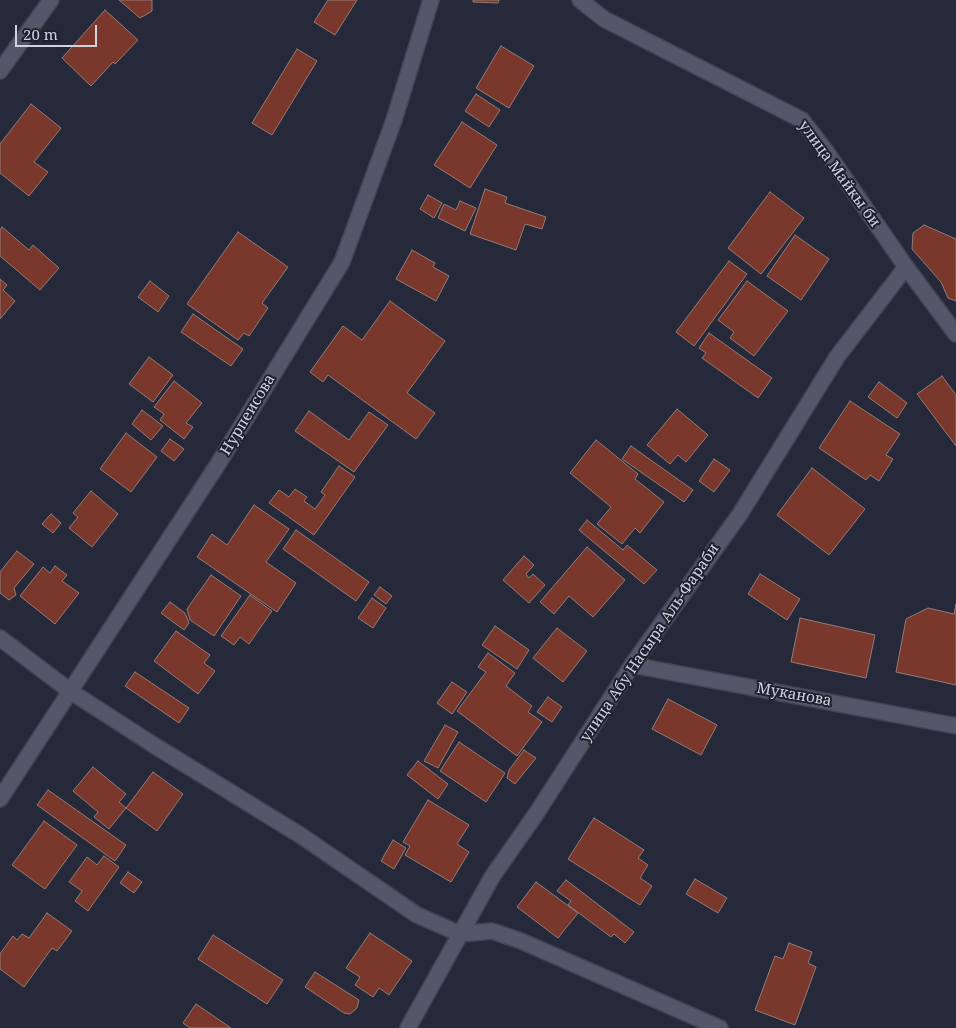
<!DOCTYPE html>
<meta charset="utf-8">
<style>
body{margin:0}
#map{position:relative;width:956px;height:1028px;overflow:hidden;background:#262939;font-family:"Noto Serif",serif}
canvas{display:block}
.scale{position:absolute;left:15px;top:25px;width:82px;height:22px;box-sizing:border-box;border:2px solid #d0d2dd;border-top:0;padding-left:6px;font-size:15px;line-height:18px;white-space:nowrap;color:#d0d2dd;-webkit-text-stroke:4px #1d202f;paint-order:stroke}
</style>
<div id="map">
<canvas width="956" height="1028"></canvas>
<div class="scale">20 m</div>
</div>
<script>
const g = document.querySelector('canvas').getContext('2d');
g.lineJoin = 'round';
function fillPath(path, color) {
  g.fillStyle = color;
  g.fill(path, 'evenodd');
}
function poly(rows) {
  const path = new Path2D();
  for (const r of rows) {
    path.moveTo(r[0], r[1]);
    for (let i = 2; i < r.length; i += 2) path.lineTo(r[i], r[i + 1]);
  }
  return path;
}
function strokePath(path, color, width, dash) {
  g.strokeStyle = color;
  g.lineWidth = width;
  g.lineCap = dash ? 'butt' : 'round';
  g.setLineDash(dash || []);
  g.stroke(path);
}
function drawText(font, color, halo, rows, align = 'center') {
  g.font = font + ' "Noto Serif",serif';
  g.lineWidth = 4;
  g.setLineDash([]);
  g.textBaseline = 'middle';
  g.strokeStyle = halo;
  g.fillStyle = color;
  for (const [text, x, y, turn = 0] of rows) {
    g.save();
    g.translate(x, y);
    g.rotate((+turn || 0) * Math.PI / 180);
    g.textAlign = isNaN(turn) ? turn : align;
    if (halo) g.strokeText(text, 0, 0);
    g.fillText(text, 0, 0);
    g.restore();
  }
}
const building = poly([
 [119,0,152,0,152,11,140,18,119,0],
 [328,0,357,0,335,35,314,22,328,0],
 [473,0,499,0,498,3,473,2,473,0],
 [105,10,138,40,115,64,113,62,91,86,62,58,105,10],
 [501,46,534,66,509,108,476,88,501,46],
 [297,49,317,61,272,135,252,123,297,49],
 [476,94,500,110,489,127,465,111,476,94],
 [31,104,61,128,34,162,48,172,29,196,0,173,0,144,31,104],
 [462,122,497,145,470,188,434,165,462,122],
 [485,189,507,197,505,203,546,217,542,229,525,224,516,250,470,234,485,189],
 [770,192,804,218,761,274,728,248,770,192],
 [428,195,442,203,434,218,420,209,428,195],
 [460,201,476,208,465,231,438,218,444,204,456,210,460,201],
 [924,225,956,239,956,301,948,298,941,282,912,249,913,233,924,225],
 [2,227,29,250,33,245,59,268,40,290,0,256,0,230,2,227],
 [238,232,288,267,262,303,268,308,249,336,244,333,238,340,187,304,238,232],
 [795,235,829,259,801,300,767,276,795,235],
 [412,250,435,263,433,267,449,276,436,301,396,279,412,250],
 [729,261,747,274,694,346,676,332,729,261],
 [0,279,7,285,3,290,15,301,0,319,0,279],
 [150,281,169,296,158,312,138,297,150,281],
 [747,281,788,311,754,356,730,338,734,332,718,320,747,281],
 [390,301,445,341,407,393,435,413,416,439,328,375,323,382,310,372,343,326,362,340,390,301],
 [193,314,243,349,231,366,181,332,193,314],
 [709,333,772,378,758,398,702,358,706,353,699,348,709,333],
 [149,357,173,375,153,402,129,384,149,357],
 [942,376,956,395,956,446,917,394,942,376],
 [174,381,202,403,186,423,193,427,184,439,160,420,164,414,154,407,174,381],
 [879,382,907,403,897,418,868,397,879,382],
 [850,401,900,434,886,455,893,459,879,481,870,475,866,480,819,448,850,401],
 [677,409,708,435,686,462,678,455,670,464,647,445,677,409],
 [142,410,163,426,151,440,132,424,142,410],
 [309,411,349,440,369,412,388,425,354,472,295,431,309,411],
 [126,433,157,457,131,492,100,469,126,433],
 [170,439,184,449,174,461,161,451,170,439],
 [596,440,638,474,635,479,664,502,640,533,635,528,622,544,597,524,611,507,570,473,596,440],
 [631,446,693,490,684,502,622,459,631,446],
 [714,459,730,470,714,492,699,481,714,459],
 [339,466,355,477,314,535,269,503,279,490,289,497,295,489,307,497,304,501,315,509,325,495,321,492,339,466],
 [812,468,865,509,829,555,777,515,812,468],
 [91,491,118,514,92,547,69,528,78,517,73,513,91,491],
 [254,505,289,529,266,562,296,583,277,612,197,557,212,534,227,545,254,505],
 [51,514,61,523,53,533,42,524,51,514],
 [587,520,623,550,627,545,657,570,644,584,579,530,587,520],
 [296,530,369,582,356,601,283,549,296,530],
 [587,547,625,580,593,617,569,596,554,614,540,602,587,547],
 [17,551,34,564,14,588,16,595,9,600,0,593,0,572,17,551],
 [524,556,534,565,526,574,529,578,533,574,545,585,529,603,503,580,524,556],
 [55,566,67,575,62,581,79,593,55,624,20,596,43,567,50,573,55,566],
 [760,574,800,599,787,620,748,594,760,574],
 [211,575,241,596,214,636,190,620,187,609,211,575],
 [380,587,392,596,386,604,374,595,380,587],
 [250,595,272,611,249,644,240,637,234,645,221,636,250,595],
 [372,598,386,608,373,628,358,618,372,598],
 [170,602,185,613,189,623,184,630,161,613,170,602],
 [956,604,956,685,896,672,906,619,928,608,954,614,956,604],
 [800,618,875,635,866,678,791,662,800,618],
 [495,626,529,650,517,669,482,645,495,626],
 [557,628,587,651,563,682,533,658,557,628],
 [176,631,210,655,204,663,215,671,198,694,154,661,176,631],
 [488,653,515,673,506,686,532,706,528,712,542,722,517,756,457,711,486,672,478,667,488,653],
 [135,672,189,708,179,723,125,686,135,672],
 [452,682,467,692,452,714,437,703,452,682],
 [548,697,562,707,552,722,537,712,548,697],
 [668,699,717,725,701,755,652,729,668,699],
 [445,725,458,732,438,768,424,761,445,725],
 [459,742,505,773,486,802,440,771,459,742],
 [524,750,536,758,515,784,507,778,509,770,524,750],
 [418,761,448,784,438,799,407,775,418,761],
 [93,767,126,794,119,802,126,808,109,829,94,817,98,812,73,791,93,767],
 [153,772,183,794,157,831,126,808,153,772],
 [48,790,126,845,115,861,37,805,48,790],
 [428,800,469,825,457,844,469,852,451,882,405,855,410,846,403,842,428,800],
 [594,818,644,850,638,858,648,865,640,878,652,886,640,905,568,859,594,818],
 [44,821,77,845,45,889,12,865,44,821],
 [393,840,406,848,394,869,381,861,393,840],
 [104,856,119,867,88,911,75,901,82,891,69,882,87,857,97,865,104,856],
 [128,872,142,882,134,893,120,883,128,872],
 [695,879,727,898,718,913,686,894,695,879],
 [566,880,634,932,625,943,614,934,611,937,568,905,571,901,557,891,566,880],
 [536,882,578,913,558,938,517,907,536,882],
 [47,913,72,931,57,951,52,948,24,987,0,969,0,954,13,936,17,940,22,934,29,938,47,913],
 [370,933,412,961,389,995,379,988,373,997,355,985,360,977,346,968,370,933],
 [213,935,283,980,267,1004,198,959,213,935],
 [789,943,812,952,808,963,816,967,795,1025,755,1010,775,956,783,959,789,943],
 [315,972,359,1000,357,1008,350,1014,344,1013,305,987,315,972],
 [196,1004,231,1028,190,1028,183,1023,196,1004]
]);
fillPath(building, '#7a382c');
strokePath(building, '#937c77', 1);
const minor = poly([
 [580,0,604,19,802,120,828,154,906,267,956,334],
 [0,71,51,0],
 [0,638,70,691,152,744,300,835,417,915,460,934,492,931,521,941,720,1028],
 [632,665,956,726],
 [0,799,218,464,342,262,394,120,431,0],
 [408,1028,492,877,536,814,632,665,740,514,837,357,906,267]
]);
strokePath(minor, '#414451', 18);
strokePath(minor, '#535769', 15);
drawText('15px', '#d0d2dd', '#1d202f', [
 ["улица Майкы би",839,174,54],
 ["Нурпеисова",248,415,-59],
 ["улица Абу Насыра Аль-Фараби",650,643,-56],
 ["Муканова",794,695,10]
]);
</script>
